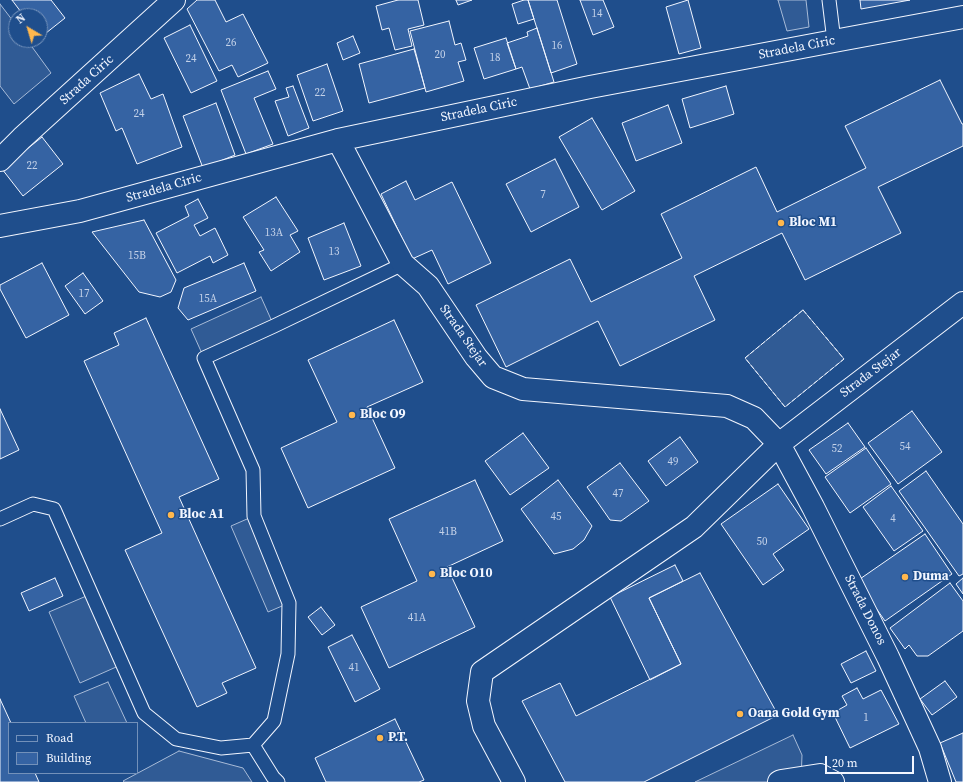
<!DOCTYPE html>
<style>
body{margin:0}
#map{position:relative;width:963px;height:782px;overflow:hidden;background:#1f4e8c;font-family:"Source Serif 4",serif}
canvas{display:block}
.legend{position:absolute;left:8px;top:722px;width:130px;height:52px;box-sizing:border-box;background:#1f4e8c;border:1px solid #7391ba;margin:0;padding:5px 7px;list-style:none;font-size:12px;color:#f2f6ff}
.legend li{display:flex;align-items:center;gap:8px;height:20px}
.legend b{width:20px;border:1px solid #7391ba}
.north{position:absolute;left:8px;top:8px;width:40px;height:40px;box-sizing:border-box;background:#1f4e8c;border:1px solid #7391ba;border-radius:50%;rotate:322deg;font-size:11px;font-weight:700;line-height:16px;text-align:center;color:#f2f6ff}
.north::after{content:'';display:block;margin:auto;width:14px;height:18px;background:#ffb74d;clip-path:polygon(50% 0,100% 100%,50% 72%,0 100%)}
.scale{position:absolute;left:825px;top:756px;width:89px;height:18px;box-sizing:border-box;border:2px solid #f2f6ff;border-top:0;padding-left:5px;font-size:12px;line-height:14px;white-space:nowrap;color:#f2f6ff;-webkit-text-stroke:3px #1f4e8c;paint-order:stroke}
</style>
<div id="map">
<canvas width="963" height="782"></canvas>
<ul class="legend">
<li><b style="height:5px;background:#1f4e8c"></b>Road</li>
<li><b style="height:11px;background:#3563a3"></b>Building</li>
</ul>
<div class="north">N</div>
<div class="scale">20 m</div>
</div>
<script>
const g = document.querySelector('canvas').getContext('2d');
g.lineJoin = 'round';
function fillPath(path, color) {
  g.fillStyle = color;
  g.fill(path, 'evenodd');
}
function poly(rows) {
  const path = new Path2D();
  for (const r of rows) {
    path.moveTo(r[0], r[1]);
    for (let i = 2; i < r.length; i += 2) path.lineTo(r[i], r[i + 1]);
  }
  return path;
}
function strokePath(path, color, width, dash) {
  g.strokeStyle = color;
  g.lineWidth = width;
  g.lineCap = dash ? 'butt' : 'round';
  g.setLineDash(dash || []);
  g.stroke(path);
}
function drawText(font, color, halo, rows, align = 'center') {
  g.font = font + ' "Source Serif 4",serif';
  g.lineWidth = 3;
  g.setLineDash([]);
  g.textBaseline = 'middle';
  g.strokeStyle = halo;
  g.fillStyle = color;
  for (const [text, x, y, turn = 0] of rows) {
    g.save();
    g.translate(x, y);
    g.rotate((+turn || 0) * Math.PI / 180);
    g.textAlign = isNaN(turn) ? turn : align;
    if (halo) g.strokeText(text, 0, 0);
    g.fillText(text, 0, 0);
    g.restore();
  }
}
const built = poly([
 [778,0,806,0,809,27,787,31,778,0],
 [0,4,16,25,16,40,27,40,51,73,14,104,0,86,0,4],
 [261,297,274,326,204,358,191,329,261,297],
 [803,310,844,359,785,407,745,358,803,310],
 [254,516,289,603,268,612,231,526,254,516],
 [91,594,123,664,80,683,49,612,91,594],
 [108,682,127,723,86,723,74,696,108,682],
 [793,735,802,755,801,782,695,782,793,735],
 [179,751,243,768,252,782,124,782,123,781,179,751]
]);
fillPath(built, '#305b95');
strokePath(built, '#a8bbd7', 1);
const building = poly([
 [12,0,51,0,65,18,41,37,40,16,24,16,12,0],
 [197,0,215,0,226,22,243,14,268,63,238,77,232,65,219,71,187,9,197,0],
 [398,0,418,0,424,25,408,29,412,46,395,50,389,28,382,30,376,6,398,0],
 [456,0,472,0,458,5,456,0],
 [524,0,528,0,534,19,518,24,512,4,524,0],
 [528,0,557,0,577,64,551,73,528,0],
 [580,0,603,0,614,27,593,35,580,0],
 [688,0,701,48,679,54,666,7,688,0],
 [860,0,910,0,861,9,860,0],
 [449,21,455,45,461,43,466,60,458,62,464,81,426,92,410,31,449,21],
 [190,25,217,81,191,93,164,38,190,25],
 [537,28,554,82,530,89,522,67,516,69,507,43,528,36,527,32,537,28],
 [353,36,360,53,343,60,337,43,353,36],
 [506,38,516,69,484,79,474,48,506,38],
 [414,49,425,88,369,103,359,64,414,49],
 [327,64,343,111,313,121,297,75,327,64],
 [268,71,276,89,254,98,273,144,246,154,221,90,268,71],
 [139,74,151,99,163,94,182,147,137,164,122,128,116,131,100,93,139,74],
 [940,80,962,124,963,124,963,146,878,187,901,233,805,280,782,233,694,276,715,320,620,366,598,321,506,367,476,305,570,259,591,302,682,258,661,214,756,167,777,212,866,168,845,126,940,80],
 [293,86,309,128,288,136,275,101,289,97,286,88,293,86],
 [726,86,734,114,690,128,682,99,726,86],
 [216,103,235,155,203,168,183,116,216,103],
 [668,105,682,143,636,161,622,123,668,105],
 [592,118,635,191,602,210,559,137,592,118],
 [42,137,63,164,23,196,2,169,42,137],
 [555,159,579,207,531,232,506,184,555,159],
 [406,181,415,200,452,182,491,263,448,284,432,250,412,259,381,194,406,181],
 [276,197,298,231,290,235,300,252,271,271,259,252,264,250,243,217,276,197],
 [198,199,208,218,194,225,200,236,215,228,228,255,213,263,210,256,177,273,156,233,189,216,185,206,198,199],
 [144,220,176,280,171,292,160,297,139,292,92,232,144,220],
 [344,223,361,266,324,280,308,238,344,223],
 [42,263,69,315,26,338,0,289,0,285,42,263],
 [244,263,256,291,188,320,178,308,184,288,244,263],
 [83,273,103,301,85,314,65,286,83,273],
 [146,318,219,479,179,497,256,668,222,683,227,693,197,707,125,550,162,533,84,361,119,345,114,333,146,318],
 [394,320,423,382,367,407,395,468,308,508,281,448,337,422,308,360,394,320],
 [0,409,19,450,0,459,0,409],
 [912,411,942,452,898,484,868,443,912,411],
 [848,423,865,447,826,474,809,450,848,423],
 [523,433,549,468,510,495,485,461,523,433],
 [680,437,698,462,666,486,648,461,680,437],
 [866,448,891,484,850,513,825,477,866,448],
 [620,463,649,501,621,521,610,520,587,487,620,463],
 [926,471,963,524,963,574,959,576,899,491,926,471],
 [475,480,503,541,447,567,475,627,389,668,361,607,417,581,389,519,475,480],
 [558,480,592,526,584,540,573,549,554,554,521,509,558,480],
 [778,484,809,529,773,554,784,570,763,585,721,524,778,484],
 [891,486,923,531,894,551,863,507,891,486],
 [925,534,952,574,885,621,857,581,925,534],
 [675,565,683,581,649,598,681,664,650,680,610,597,675,565],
 [700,573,778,715,644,782,565,782,522,701,560,683,576,716,681,664,649,598,700,573],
 [55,578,63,596,29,611,21,593,55,578],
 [963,578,963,594,956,584,963,578],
 [950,583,963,601,963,631,928,656,917,656,909,645,905,649,890,628,950,583],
 [321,607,335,625,322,635,308,617,321,607],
 [352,635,380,689,355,702,328,647,352,635],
 [866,651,876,671,851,683,841,664,866,651],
 [945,681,957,697,932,715,920,699,945,681],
 [857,688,863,699,881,690,899,724,850,748,833,713,847,705,842,696,857,688],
 [0,699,11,723,9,723,9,773,35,773,39,782,0,782,0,699],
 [395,719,424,780,419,782,326,782,315,758,395,719],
 [963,733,963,782,956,782,940,743,963,733]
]);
fillPath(building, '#3563a3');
strokePath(building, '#f2f6ff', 1);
const service = poly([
 [829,0,834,41],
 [0,519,33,504,54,509,144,713,176,739,221,748,253,745],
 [278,782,273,777,253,745,274,721,288,654,289,603,254,516,253,470,204,358,274,326,403,264]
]);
const minor = poly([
 [338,140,403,264,428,286,476,357,493,377,523,389,727,406,754,418,779,444,813,507,888,657,930,748,940,782],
 [0,226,80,211,338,140,590,87,834,41,963,17],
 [514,782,484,726,478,701,482,672,694,527,779,444,963,303],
 [779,782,781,781,820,775,833,782]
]);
const tertiary = poly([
 [0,160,22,138,174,0]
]);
strokePath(service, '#f2f6ff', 15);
strokePath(minor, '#f2f6ff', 24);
strokePath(tertiary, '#f2f6ff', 24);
strokePath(service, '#1f4e8c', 13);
strokePath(minor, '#1f4e8c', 22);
strokePath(tertiary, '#1f4e8c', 22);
strokePath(poly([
 [803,310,844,359,785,407,745,358,803,310]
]), '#f2f6ff', 1, [5, 2]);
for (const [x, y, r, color] of [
 [781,223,4,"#ffb74d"],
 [352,415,4,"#ffb74d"],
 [171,515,4,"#ffb74d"],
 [432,574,4,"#ffb74d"],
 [905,577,4,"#ffb74d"],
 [740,714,4,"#ffb74d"],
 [380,738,4,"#ffb74d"]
]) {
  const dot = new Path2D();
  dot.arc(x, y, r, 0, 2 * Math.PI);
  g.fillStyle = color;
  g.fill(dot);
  strokePath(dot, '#1f4e8c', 1.5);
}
drawText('11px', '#c3d1e8', null, [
 ["14",597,14],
 ["26",231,43],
 ["16",557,46],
 ["20",440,55],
 ["18",495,58],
 ["24",191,59],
 ["22",320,93],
 ["24",139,114],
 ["22",32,166],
 ["7",543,195],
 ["13A",274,233],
 ["13",334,252],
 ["15B",137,256],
 ["17",84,294],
 ["15A",208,299],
 ["54",905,447],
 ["52",837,449],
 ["49",673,462],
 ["47",618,494],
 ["45",556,517],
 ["4",893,519],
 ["41B",448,532],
 ["50",762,542],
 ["41A",417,618],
 ["41",354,668],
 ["1",866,718]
]);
drawText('13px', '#f2f6ff', '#1f4e8c', [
 ["Stradela Ciric",797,48,-11],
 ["Strada Ciric",87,80,-42],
 ["Stradela Ciric",479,110,-12],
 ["Stradela Ciric",164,188,-16],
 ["Strada Stejar",463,336,55],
 ["Strada Stejar",871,373,-37],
 ["Strada Donos",865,610,63]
]);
drawText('bold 13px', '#f2f6ff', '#1f4e8c', [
 ["Bloc M1",789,223],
 ["Bloc O9",360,415],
 ["Bloc A1",179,515],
 ["Bloc O10",440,574],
 ["Duma",913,577],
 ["Oana Gold Gym",748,714],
 ["P.T.",388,738]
], 'left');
</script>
